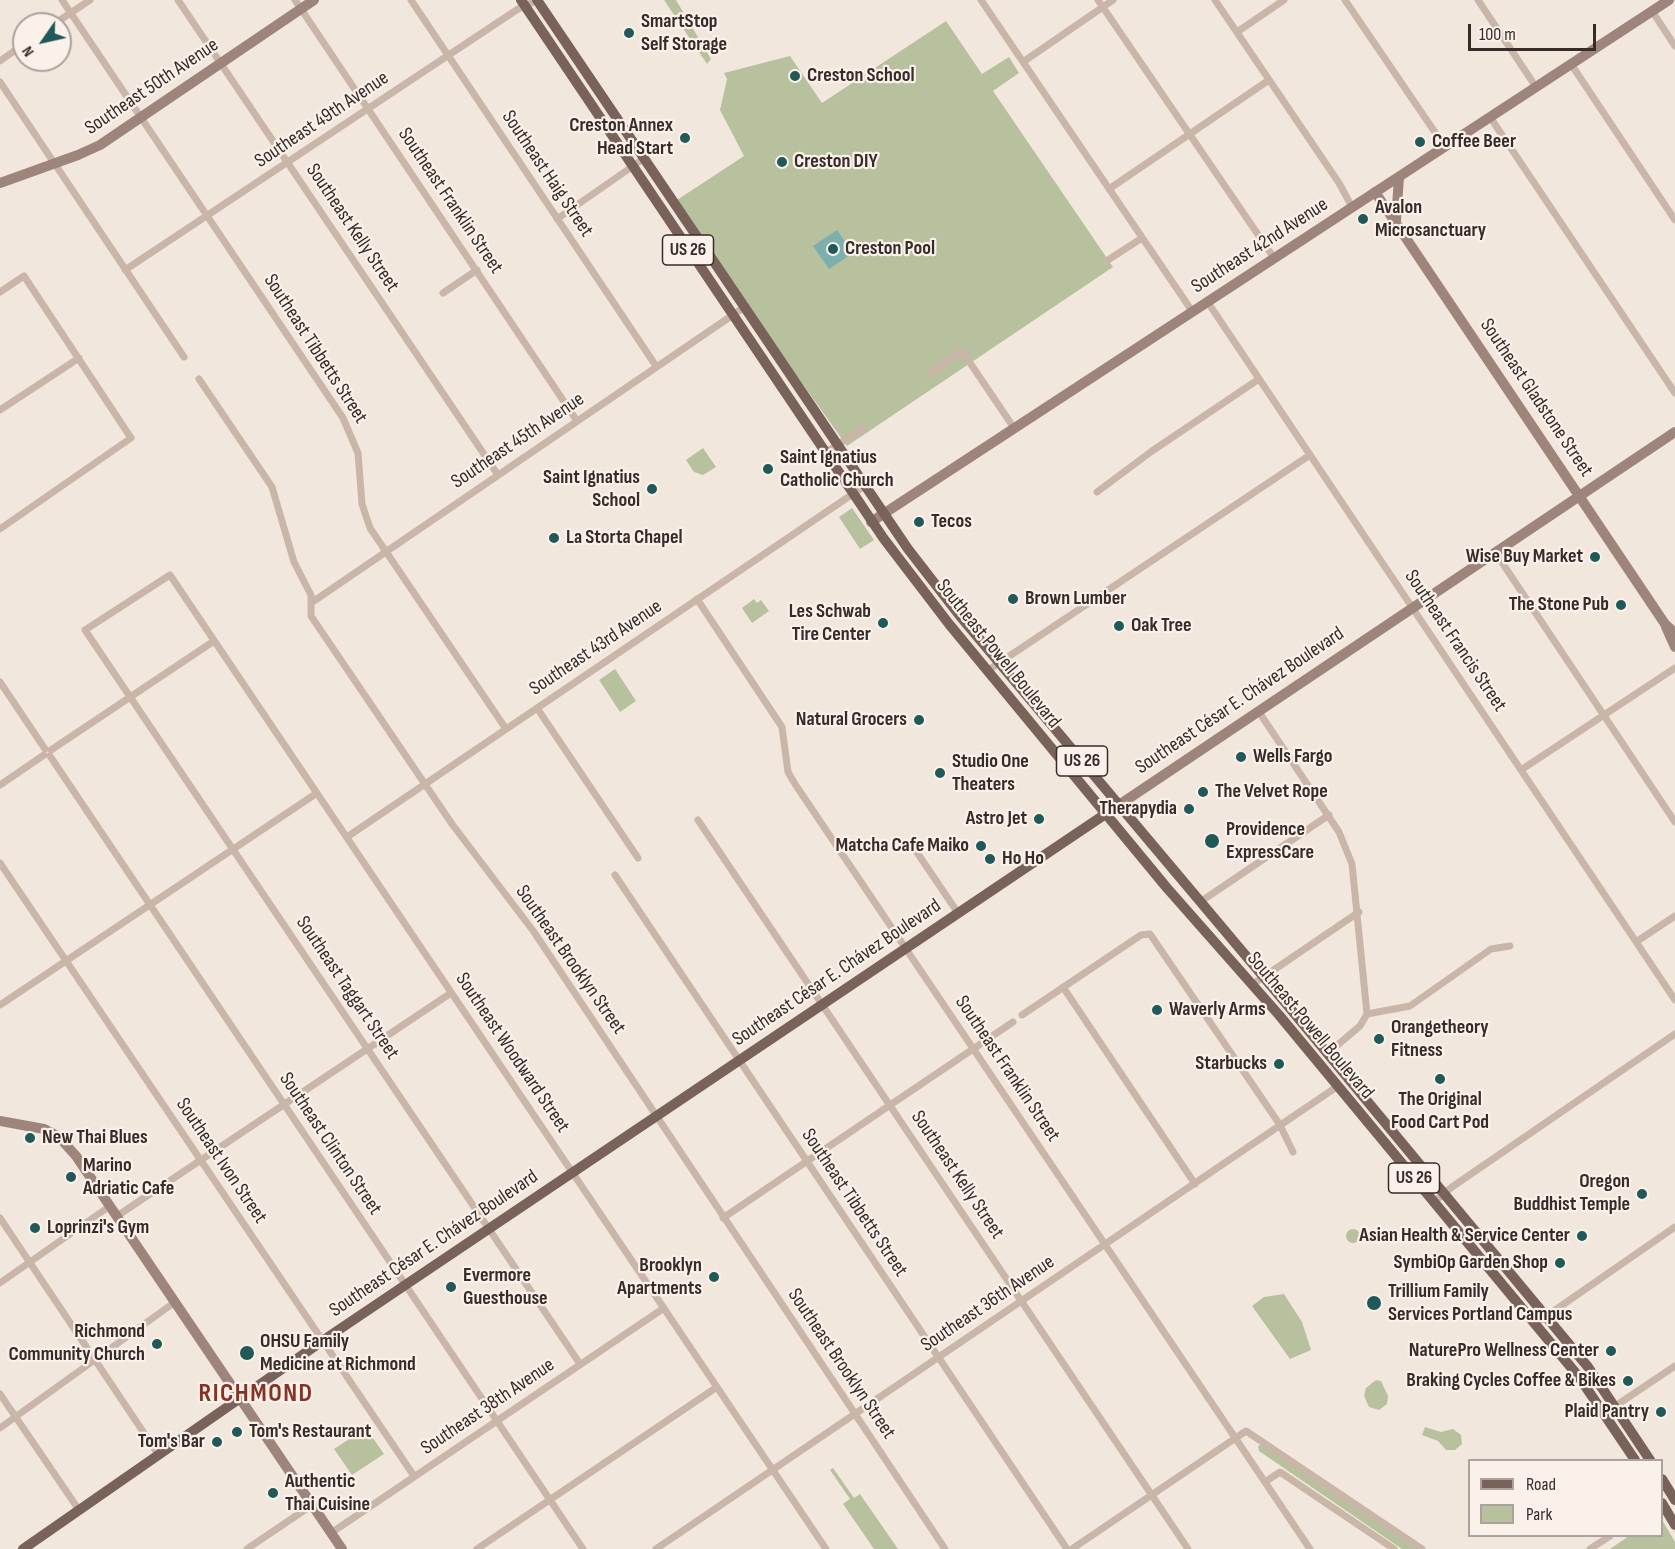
<!DOCTYPE html>
<meta charset="utf-8">
<style>
body{margin:0}
#map{position:relative;width:1675px;height:1549px;overflow:hidden;background:#f2e7dd;font-family:"Sofia Sans Condensed",sans-serif}
canvas{display:block}
.legend{position:absolute;left:1468px;top:1459px;width:195px;height:78px;box-sizing:border-box;background:#faf1ea;border:2px solid #aca29d;margin:0;padding:8px 10px;list-style:none;font-size:18px;color:#372c29}
.legend li{display:flex;align-items:center;gap:12px;height:30px}
.legend b{width:30px;border:2px solid #aca29d}
.north{position:absolute;left:12px;top:12px;width:60px;height:60px;box-sizing:border-box;background:#faf1ea;border:2px solid #aca29d;border-radius:50%;rotate:236deg;font-size:16px;font-weight:700;line-height:24px;text-align:center;color:#372c29}
.north::after{content:'';display:block;margin:auto;width:21px;height:27px;background:#1f5958;clip-path:polygon(50% 0,100% 100%,50% 72%,0 100%)}
.scale{position:absolute;left:1468px;top:24px;width:128px;height:27px;box-sizing:border-box;border:3px solid #372c29;border-top:0;padding-left:8px;font-size:18px;line-height:21px;white-space:nowrap;color:#372c29;-webkit-text-stroke:4px #faf1ea;paint-order:stroke}
</style>
<div id="map">
<canvas width="1675" height="1549"></canvas>
<ul class="legend">
<li><b style="height:8px;background:#79625a"></b>Road</li>
<li><b style="height:16px;background:#b8c19d"></b>Park</li>
</ul>
<div class="north">N</div>
<div class="scale">100 m</div>
</div>
<script>
const g = document.querySelector('canvas').getContext('2d');
g.lineJoin = 'round';
function fillPath(path, color) {
  g.fillStyle = color;
  g.fill(path, 'evenodd');
}
function poly(rows) {
  const path = new Path2D();
  for (const r of rows) {
    if (r.length === 3) {
      path.moveTo(r[0] + r[2], r[1]);
      path.arc(r[0], r[1], r[2], 0, 2 * Math.PI);
      continue;
    }
    path.moveTo(r[0], r[1]);
    for (let i = 2; i < r.length; i += 2) path.lineTo(r[i], r[i + 1]);
  }
  return path;
}
function strokePath(path, color, width, dash) {
  g.strokeStyle = color;
  g.lineWidth = width;
  g.lineCap = dash ? 'butt' : 'round';
  g.setLineDash(dash || []);
  g.stroke(path);
}
function drawText(font, color, halo, rows, align = 'center') {
  g.font = font + ' "Sofia Sans Condensed",sans-serif';
  g.lineWidth = 4.5;
  g.setLineDash([]);
  g.textBaseline = 'middle';
  g.strokeStyle = halo;
  g.fillStyle = color;
  for (const [text, x, y, turn = 0] of rows) {
    g.save();
    g.translate(x, y);
    g.rotate((+turn || 0) * Math.PI / 180);
    g.textAlign = isNaN(turn) ? turn : align;
    if (halo) g.strokeText(text, 0, 0);
    g.fillText(text, 0, 0);
    g.restore();
  }
}
fillPath(poly([
 [664,0,676,0,711,59,707,64],
 [946,21,982,74,1009,57,1019,73,993,91,1113,267,847,446,787,362,677,200,744,156,720,110,727,79,724,73,790,56,822,103],
 [703,448,716,467,703,475,694,472,686,460],
 [852,508,874,540,860,549,839,517],
 [754,599,757,603,761,600,769,611,752,623,742,608],
 [615,669,636,701,620,712,599,680],
 [1353,1236,7],
 [1284,1294,1302,1322,1311,1350,1290,1359,1252,1306,1264,1297],
 [1376,1380,1381,1381,1388,1396,1387,1404,1379,1410,1369,1407,1364,1396,1366,1388],
 [1425,1427,1441,1432,1453,1429,1461,1435,1462,1444,1455,1450,1446,1450,1438,1441,1422,1435],
 [366,1428,384,1454,352,1475,334,1449],
 [1262,1444,1417,1549,1402,1549,1259,1451,1258,1446],
 [833,1468,854,1498,860,1494,898,1549,874,1549,843,1504,850,1499,830,1470],
 [1662,1520,1675,1542,1675,1549,1610,1549,1629,1536,1662,1536]
]), '#b8c19d');
fillPath(poly([
 [837,230,853,253,829,269,813,246]
]), '#7dafad');
strokePath(poly([
 [62,0,343,418,358,453,362,504,370,528,506,729],
 [178,0,498,475],
 [295,0,577,421],
 [411,0,656,366],
 [981,0,1192,311],
 [1098,0,1274,258],
 [1215,0,1339,183,1352,207],
 [1345,0,1445,147],
 [1478,0,1536,87],
 [1652,11,1675,46],
 [54,24,90,0],
 [1237,32,1284,0],
 [0,61,24,44],
 [1023,62,1113,0],
 [1571,64,1675,220],
 [0,82,184,357],
 [1490,117,1675,393],
 [1109,189,1269,80],
 [557,219,643,159],
 [1108,260,1142,238],
 [125,270,518,9,538,0],
 [0,292,24,276,131,438,0,529],
 [443,293,477,270],
 [1207,301,1675,1000],
 [930,373,962,351,1014,428],
 [199,379,272,487,294,562,311,595,311,616,452,824,534,932,945,1549],
 [0,410,79,358],
 [825,453,863,428],
 [1097,492,1152,451,1259,379],
 [1495,552,1675,822],
 [697,599,782,727,788,772,795,784,1310,1549],
 [311,603,743,308],
 [987,671,1310,455],
 [0,682,45,749],
 [537,708,638,858],
 [1259,712,1339,832,1352,864,1367,1014,1360,1026,1328,1053],
 [51,750,214,641],
 [50,756,583,1549],
 [1521,770,1675,668],
 [0,785,44,755],
 [698,820,1188,1549],
 [347,837,863,487],
 [907,845,914,848,958,913],
 [0,863,414,1476],
 [615,875,1067,1549],
 [1200,902,1329,815],
 [1636,942,1675,916],
 [1253,984,1359,912],
 [1063,987,1195,1184],
 [0,1005,317,793],
 [1367,1014,1410,1006,1491,949,1510,946],
 [1022,1015,1141,935,1150,934,1280,1125,1293,1152],
 [1434,1202,1452,1187,1675,1034],
 [117,1216,451,993],
 [0,1218,158,1454],
 [723,1218,1013,1022],
 [0,1283,110,1206],
 [1535,1324,1675,1227],
 [580,1364,85,630,170,575,826,1549],
 [0,1394,79,1510],
 [1605,1413,1675,1366],
 [0,1428,175,1302],
 [1265,1482,1280,1472,1394,1549],
 [331,1533,664,1308],
 [247,1549,312,1505],
 [477,1549,717,1387],
 [656,1549,1338,1086],
 [1072,1549,1246,1431,1422,1549],
 [1590,1549,1610,1536]
]), '#cab6a9', 7);
strokePath(poly([
 [0,183,78,155,100,145,314,0],
 [1375,192,1665,624,1675,633],
 [1396,221,1399,177],
 [871,522,1669,0],
 [1666,627,1675,647],
 [1119,805,1675,432],
 [0,1121,44,1129,59,1137,76,1156,342,1549]
]), '#9e857b', 10);
strokePath(poly([
 [521,0,884,539,949,624,1167,888,1279,1015,1579,1377,1635,1460],
 [537,0,908,549,960,616,1289,1007,1588,1367,1650,1460],
 [1662,1479,1675,1500],
 [1662,1503,1675,1525],
 [23,1549,331,1335,1110,811]
]), '#79625a', 10);
for (const [x, y, r, color] of [
 [629,33,6,"#1f5958"],
 [795,76,6,"#1f5958"],
 [685,138,6,"#1f5958"],
 [1420,142,6,"#1f5958"],
 [782,162,6,"#1f5958"],
 [1363,219,6,"#1f5958"],
 [833,249,6,"#1f5958"],
 [768,469,6,"#1f5958"],
 [652,489,6,"#1f5958"],
 [919,522,6,"#1f5958"],
 [554,538,6,"#1f5958"],
 [1595,557,6,"#1f5958"],
 [1013,599,6,"#1f5958"],
 [1621,605,6,"#1f5958"],
 [883,623,6,"#1f5958"],
 [1119,626,6,"#1f5958"],
 [919,720,6,"#1f5958"],
 [1241,757,6,"#1f5958"],
 [940,773,6,"#1f5958"],
 [1203,792,6,"#1f5958"],
 [1189,809,6,"#1f5958"],
 [1039,819,6,"#1f5958"],
 [1212,841,8,"#1f5958"],
 [981,846,6,"#1f5958"],
 [990,859,6,"#1f5958"],
 [1157,1010,6,"#1f5958"],
 [1379,1039,6,"#1f5958"],
 [1279,1064,6,"#1f5958"],
 [1440,1079,6,"#1f5958"],
 [30,1138,6,"#1f5958"],
 [71,1177,6,"#1f5958"],
 [1642,1194,6,"#1f5958"],
 [35,1228,6,"#1f5958"],
 [1582,1236,6,"#1f5958"],
 [1560,1263,6,"#1f5958"],
 [714,1277,6,"#1f5958"],
 [451,1287,6,"#1f5958"],
 [1374,1303,8,"#1f5958"],
 [157,1344,6,"#1f5958"],
 [1611,1351,6,"#1f5958"],
 [247,1353,8,"#1f5958"],
 [1628,1381,6,"#1f5958"],
 [1661,1412,6,"#1f5958"],
 [237,1432,6,"#1f5958"],
 [217,1442,6,"#1f5958"],
 [273,1493,6,"#1f5958"]
]) {
  const dot = new Path2D();
  dot.arc(x, y, r, 0, 2 * Math.PI);
  g.fillStyle = color;
  g.fill(dot);
  strokePath(dot, '#faf1ea', 2);
}
for (const [x, y, w] of [
 [688,250,51],
 [1082,761,51],
 [1414,1178,51]
]) {
  const box = new Path2D();
  box.roundRect(x - w / 2, y - 15, w, 30, 4.5);
  g.fillStyle = '#faf1ea';
  g.fill(box);
  strokePath(box, '#372c29', 1.5);
}
drawText('bold 18px', '#372c29', null, [
 ["US 26",688,250],
 ["US 26",1082,761],
 ["US 26",1414,1178]
]);
drawText('bold 20px', '#372c29', '#faf1ea', [
 ["SmartStop",641,22],
 ["Self Storage",641,45],
 ["Creston School",807,76],
 ["Creston Annex",673,126,"right"],
 ["Head Start",673,149,"right"],
 ["Coffee Beer",1432,142],
 ["Creston DIY",794,162],
 ["Avalon",1375,208],
 ["Microsanctuary",1375,231],
 ["Creston Pool",845,249],
 ["Saint Ignatius",780,458],
 ["Catholic Church",780,481],
 ["Saint Ignatius",640,478,"right"],
 ["School",640,501,"right"],
 ["Tecos",931,522],
 ["La Storta Chapel",566,538],
 ["Wise Buy Market",1583,557,"right"],
 ["Brown Lumber",1025,599],
 ["The Stone Pub",1609,605,"right"],
 ["Les Schwab",871,612,"right"],
 ["Tire Center",871,635,"right"],
 ["Oak Tree",1131,626],
 ["Natural Grocers",907,720,"right"],
 ["Wells Fargo",1253,757],
 ["Studio One",952,762],
 ["Theaters",952,785],
 ["The Velvet Rope",1215,792],
 ["Therapydia",1177,809,"right"],
 ["Astro Jet",1027,819,"right"],
 ["Providence",1226,830],
 ["ExpressCare",1226,853],
 ["Matcha Cafe Maiko",969,846,"right"],
 ["Ho Ho",1002,859],
 ["Waverly Arms",1169,1010],
 ["Orangetheory",1391,1028],
 ["Fitness",1391,1051],
 ["Starbucks",1267,1064,"right"],
 ["The Original",1440,1100,"center"],
 ["Food Cart Pod",1440,1123,"center"],
 ["New Thai Blues",42,1138],
 ["Marino",83,1166],
 ["Adriatic Cafe",83,1189],
 ["Oregon",1630,1182,"right"],
 ["Buddhist Temple",1630,1205,"right"],
 ["Loprinzi's Gym",47,1228],
 ["Asian Health & Service Center",1570,1236,"right"],
 ["SymbiOp Garden Shop",1548,1263,"right"],
 ["Brooklyn",702,1266,"right"],
 ["Apartments",702,1289,"right"],
 ["Evermore",463,1276],
 ["Guesthouse",463,1299],
 ["Trillium Family",1388,1292],
 ["Services Portland Campus",1388,1315],
 ["Richmond",145,1332,"right"],
 ["Community Church",145,1355,"right"],
 ["OHSU Family",260,1342],
 ["Medicine at Richmond",260,1365],
 ["NaturePro Wellness Center",1599,1351,"right"],
 ["Braking Cycles Coffee & Bikes",1616,1381,"right"],
 ["Plaid Pantry",1649,1412,"right"],
 ["Tom's Restaurant",249,1432],
 ["Tom's Bar",205,1442,"right"],
 ["Authentic",285,1482],
 ["Thai Cuisine",285,1505]
], 'left');
drawText('20px', '#372c29', '#faf1ea', [
 ["Southeast 50th Avenue",152,87,-34],
 ["Southeast 49th Avenue",322,120,-34],
 ["Southeast Haig Street",547,174,56],
 ["Southeast Franklin Street",450,201,56],
 ["Southeast Kelly Street",352,228,56],
 ["Southeast 42nd Avenue",1260,246,-33],
 ["Southeast Tibbetts Street",315,349,57],
 ["Southeast Gladstone Street",1536,398,56],
 ["Southeast 45th Avenue",518,441,-34],
 ["Southeast Francis Street",1455,641,56],
 ["Southeast 43rd Avenue",596,648,-34],
 ["Southeast Powell Boulevard",998,654,51],
 ["Southeast César E. Chávez Boulevard",1240,701,-34],
 ["Southeast Brooklyn Street",570,960,55],
 ["Southeast César E. Chávez Boulevard",837,973,-34],
 ["Southeast Taggart Street",347,988,56],
 ["Southeast Powell Boulevard",1310,1026,50],
 ["Southeast Woodward Street",512,1053,56],
 ["Southeast Franklin Street",1007,1069,56],
 ["Southeast Clinton Street",330,1144,56],
 ["Southeast Ivon Street",221,1161,56],
 ["Southeast Kelly Street",957,1175,56],
 ["Southeast Tibbetts Street",854,1203,56],
 ["Southeast César E. Chávez Boulevard",434,1244,-34],
 ["Southeast 36th Avenue",988,1304,-34],
 ["Southeast Brooklyn Street",841,1364,56],
 ["Southeast 38th Avenue",488,1407,-34]
]);
g.letterSpacing = '1.5px';
drawText('bold 26px', '#853323', '#faf1ea', [
 ["RICHMOND",256,1394]
]);
g.letterSpacing = '0px';
</script>
